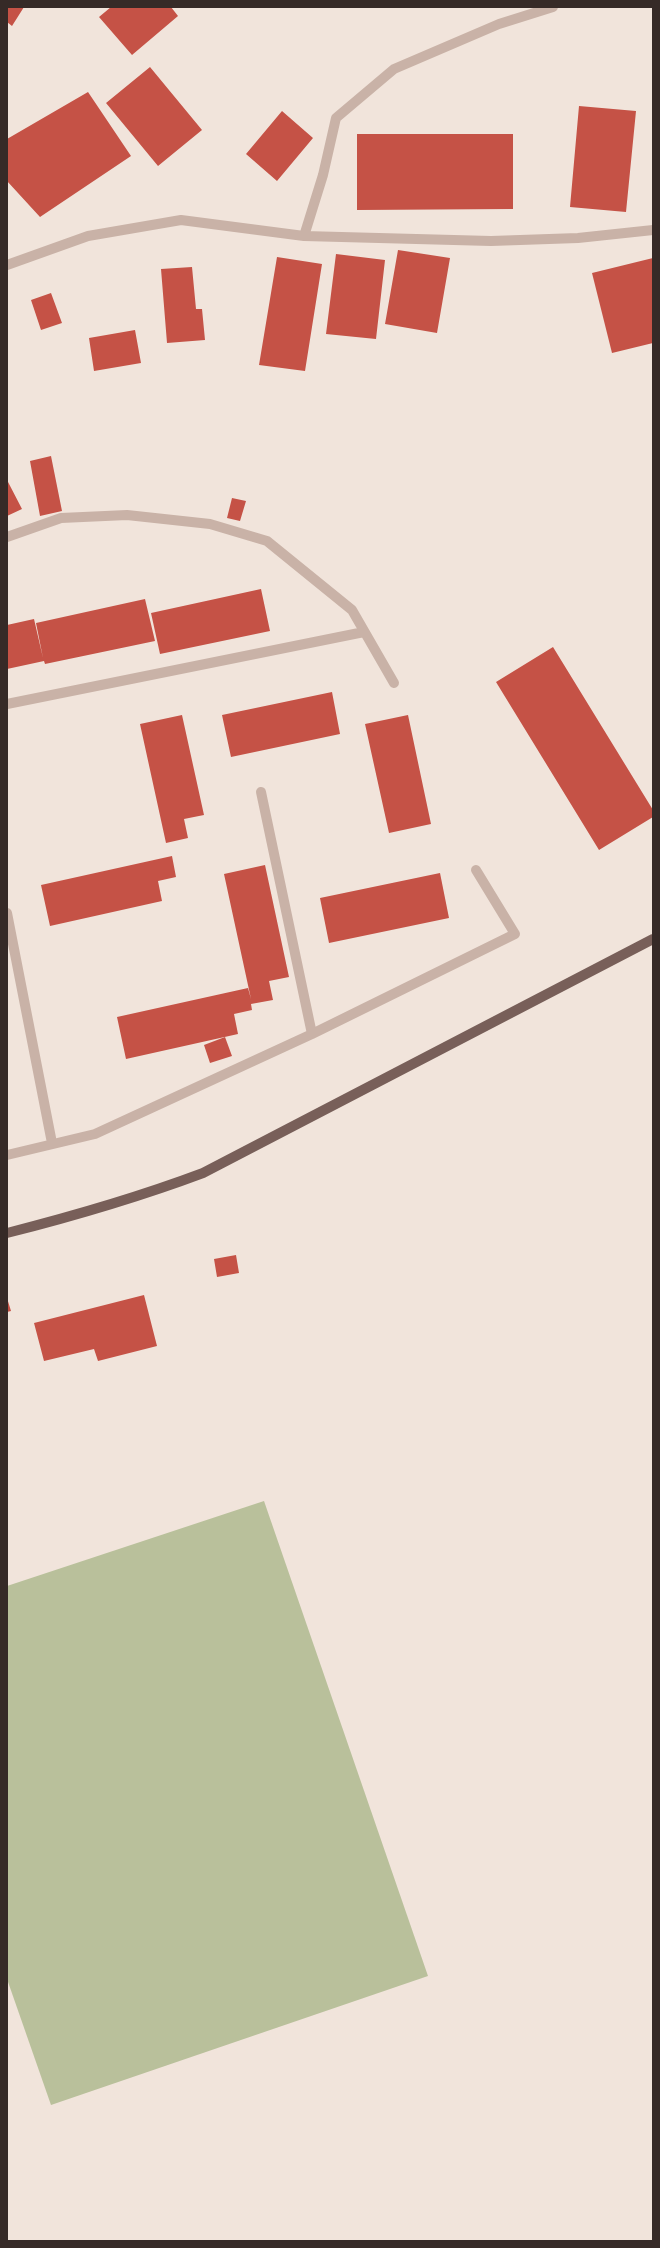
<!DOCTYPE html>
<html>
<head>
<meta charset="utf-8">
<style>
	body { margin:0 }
	#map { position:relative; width:660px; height:2248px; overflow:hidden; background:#f1e4db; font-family:"Fira Sans",sans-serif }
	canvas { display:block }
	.frame { position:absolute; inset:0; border:8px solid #362a27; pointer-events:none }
</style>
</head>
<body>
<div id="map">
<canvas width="660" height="2248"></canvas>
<div class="frame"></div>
</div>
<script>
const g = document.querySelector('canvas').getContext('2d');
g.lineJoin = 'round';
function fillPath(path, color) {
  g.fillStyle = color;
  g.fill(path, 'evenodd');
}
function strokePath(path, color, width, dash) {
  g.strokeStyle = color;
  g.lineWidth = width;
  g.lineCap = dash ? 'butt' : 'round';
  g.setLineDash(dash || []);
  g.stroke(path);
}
fillPath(new Path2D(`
	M264,1501L428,1976L51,2105L7,1979V1586Z`), '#b9c09b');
fillPath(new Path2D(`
	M7,7H24L12,26L7,22Z
	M111,7H171L178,16L132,55L99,17Z
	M150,67L202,130L158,166L106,103Z
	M88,92L131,156L40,217L7,181V139Z
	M579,106L636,111L626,212L570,207Z
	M282,111L313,138L277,181L246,154Z
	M357,134H513V209L357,210Z
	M398,250L450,258L437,333L385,324Z
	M336,254L385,260L376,339L326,334Z
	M277,257L322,264L305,371L259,365Z
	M653,258V343L612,353L592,273Z
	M192,267L196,309H202L205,340L167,343L161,269Z
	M51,293L62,323L41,330L31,300Z
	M135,330L141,363L94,371L89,338Z
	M51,456L62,511L40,516L30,461Z
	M7,480L22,509L7,516Z
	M232,498L246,501L240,521L227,518Z
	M261,589L270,631L160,654L151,613Z
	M145,599L155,641L45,664L44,661L7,669V625L34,619L43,658L36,623Z
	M553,647L653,810V817L599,850L496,682Z
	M332,692L340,734L231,757L222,715Z
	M182,715L204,815L184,819L188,838L166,843L140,724Z
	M408,715L431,824L389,833L365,724Z
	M172,856L176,877L158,881L162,901L50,926L41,885Z
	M265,865L289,977L269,981L273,1000L251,1004L252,1010L234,1014L238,1034L126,1059L117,1017L248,988L251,999L224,874Z
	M440,873L449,918L329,943L320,898Z
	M225,1037L232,1056L210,1063L204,1045Z
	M236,1255L239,1273L217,1277L214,1259Z
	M144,1295L157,1346L98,1361L94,1349L44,1361L34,1323Z
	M7,1298L11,1311L7,1312Z`), '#c55246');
strokePath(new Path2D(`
	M304,236L323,175L336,118L394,69L499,24L553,7
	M7,265L88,236L181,220L304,236L491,241L578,238L653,230
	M7,537L61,518L127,515L210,524L267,541L352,610L394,683
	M7,704L364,632
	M261,792L312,1034
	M7,913L52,1143
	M7,1155L95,1134L312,1034L515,934L476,870`), '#c9b2a7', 10);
strokePath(new Path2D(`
	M7,1233C74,1216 139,1197 203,1173L653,939`), '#785f59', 10);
</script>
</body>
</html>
